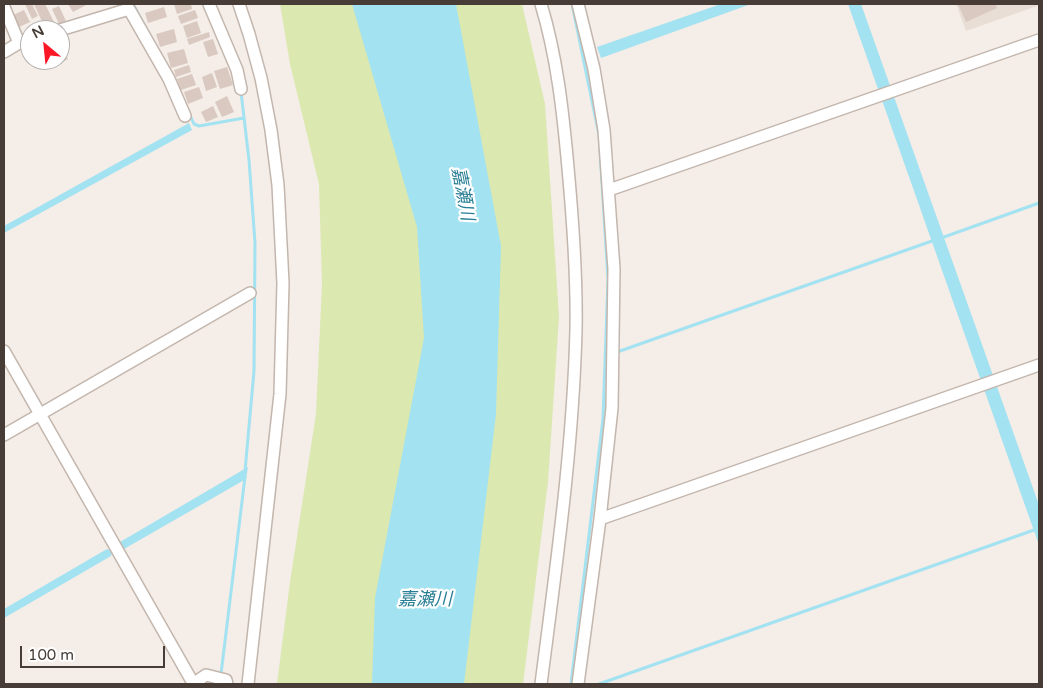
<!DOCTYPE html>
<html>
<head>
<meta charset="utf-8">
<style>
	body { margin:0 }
	#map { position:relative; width:1043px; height:688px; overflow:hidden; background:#f4ede8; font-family:"Varela Round",sans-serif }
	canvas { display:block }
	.frame { position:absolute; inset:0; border:5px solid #473d36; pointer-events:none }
	.north { position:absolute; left:20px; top:20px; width:50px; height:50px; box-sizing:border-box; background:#fff; border:1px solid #b5b1af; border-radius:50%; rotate:332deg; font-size:14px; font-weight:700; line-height:20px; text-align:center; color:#473d36 }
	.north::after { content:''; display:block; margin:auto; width:18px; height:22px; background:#fc1727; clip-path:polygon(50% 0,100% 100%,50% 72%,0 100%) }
	.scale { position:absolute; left:20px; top:646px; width:145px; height:22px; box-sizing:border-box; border:2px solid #473d36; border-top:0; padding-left:6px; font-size:15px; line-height:18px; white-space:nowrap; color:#473d36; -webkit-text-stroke:4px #fff; paint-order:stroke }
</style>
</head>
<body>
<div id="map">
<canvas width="1043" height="688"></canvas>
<div class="frame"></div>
<div class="north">N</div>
<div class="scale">100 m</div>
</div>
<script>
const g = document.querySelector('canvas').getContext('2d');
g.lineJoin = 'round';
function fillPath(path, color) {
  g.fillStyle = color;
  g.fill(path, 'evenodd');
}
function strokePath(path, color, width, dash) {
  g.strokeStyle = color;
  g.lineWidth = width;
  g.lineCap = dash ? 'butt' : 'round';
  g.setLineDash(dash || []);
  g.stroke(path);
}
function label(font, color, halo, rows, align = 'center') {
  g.font = font + ' "Varela Round","Noto Sans JP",sans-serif';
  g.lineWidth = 4.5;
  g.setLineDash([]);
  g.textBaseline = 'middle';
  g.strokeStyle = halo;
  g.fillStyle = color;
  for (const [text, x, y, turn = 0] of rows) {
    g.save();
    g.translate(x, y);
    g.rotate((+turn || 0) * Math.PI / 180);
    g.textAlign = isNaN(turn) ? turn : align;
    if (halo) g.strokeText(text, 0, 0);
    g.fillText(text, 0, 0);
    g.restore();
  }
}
fillPath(new Path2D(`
	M956,4H1037V6L966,31Z`), '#e8ded6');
fillPath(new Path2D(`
	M280,4H362L428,226L431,350L386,684H277L290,582L316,414L322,284L319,184L290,64Z
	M442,4H522L545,104L559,317L548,482L523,684H449Z`), '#dbe8b0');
fillPath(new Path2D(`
	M352,4H456L501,246L496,414L464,684H372L375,598L424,338L417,227Z
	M721,4H751L601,58L597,47Z
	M848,4H861L1039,505V545Z
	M189,123L192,130L4,233V226Z
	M248,467L246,479L124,549L119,547L120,542Z
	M107,549L112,551L111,556L4,618V609Z`), '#a3e2f1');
strokePath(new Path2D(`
	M133,4L148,32
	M241,92L249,160L255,243L254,371L245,471
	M189,113L194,124L199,126L244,118
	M944,237L1039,203
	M620,351L932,241
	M221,674L245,477
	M571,684L603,419L608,279L599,135L572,4
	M599,684L1034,530`), '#a3e2f1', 3);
fillPath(new Path2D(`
	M25,4H32L38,16L32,19Z
	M34,4H45L55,24L45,28Z
	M68,4H88L73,12Z
	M174,4H191L192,9L177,14Z
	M958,4H995L997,8L966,22Z
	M59,6L66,21L59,24L52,9Z
	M164,7L167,17L148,23L145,13Z
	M24,10L30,22L17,28L11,16Z
	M195,10L198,18L181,24L178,16Z
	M197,21L201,33L187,38L183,26Z
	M174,29L177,42L160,47L156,34Z
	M209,32L210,37L189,45L187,39Z
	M213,39L218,54L208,57L203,42Z
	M60,45L68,59L55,66L52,60H60Z
	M184,49L188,63L171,68L167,53Z
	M189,65L191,72L176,77L174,70Z
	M227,67L233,85L220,89L214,71Z
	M212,73L217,87L206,91L202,77Z
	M192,74L196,85L181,90L177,79Z
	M199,87L203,98L188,104L184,92Z
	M227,96L234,112L222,117L215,102Z
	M213,106L218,117L206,122L201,112Z`), '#d9c9c0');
const street = new Path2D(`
	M209,4L237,70L241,89
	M239,4L249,34L261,78L271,130L278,185L283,283L280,394L248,684
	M4,7L19,43
	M60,30L129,9L169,79L185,116
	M4,52L19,43L30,40
	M609,190L1039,40
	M4,351L193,683
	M4,435L250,293
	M600,519L1039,365
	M193,684L206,675L226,680L227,684
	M541,684C556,567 573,449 576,330C577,276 573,222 568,168C563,112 557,57 541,4
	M578,684L600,519L612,408L614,269L604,130L594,69L578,4`);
strokePath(street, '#c3b6ad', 14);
strokePath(street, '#fff', 11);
label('italic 18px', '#287e94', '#fff', [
	["嘉瀬川",462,194,79],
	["嘉瀬川",425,600]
]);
</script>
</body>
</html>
